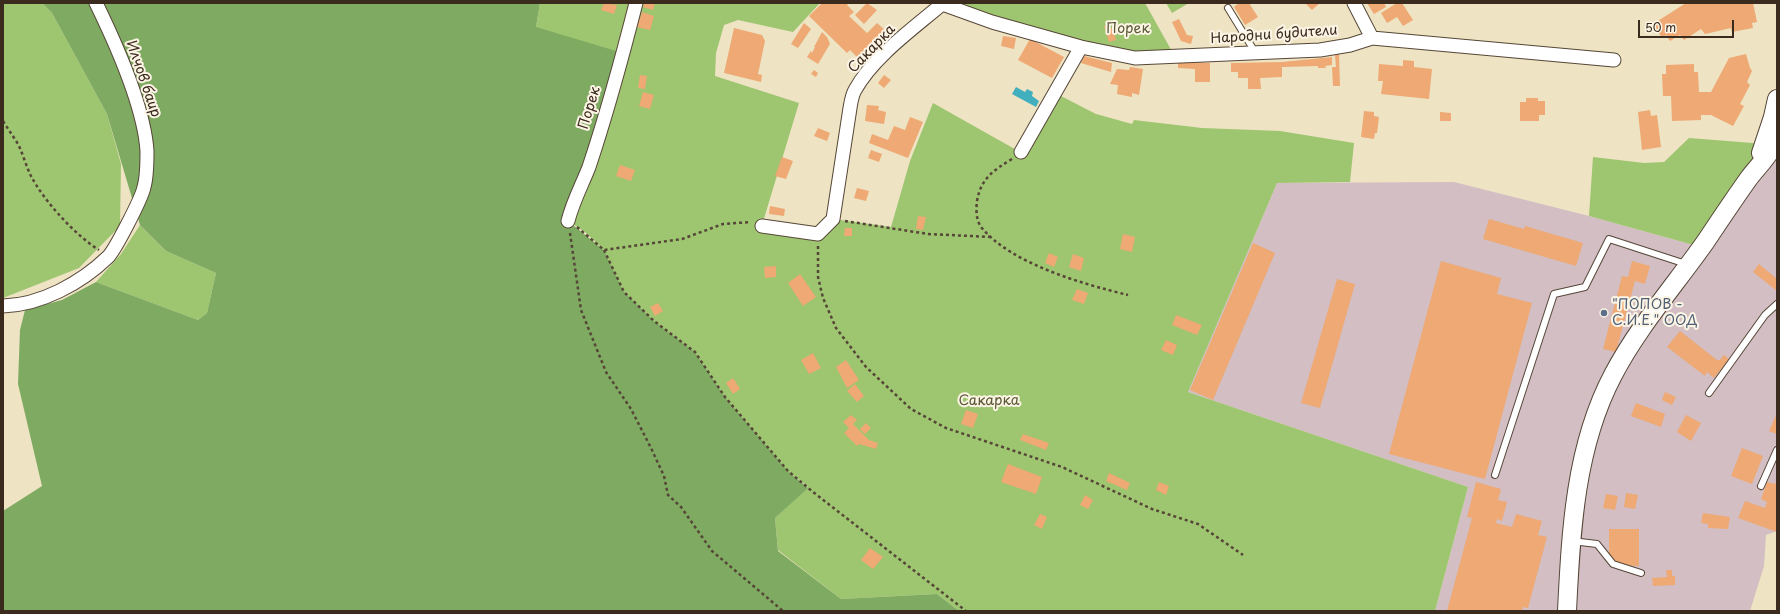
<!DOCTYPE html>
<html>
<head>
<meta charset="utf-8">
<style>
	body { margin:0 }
	#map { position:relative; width:1780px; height:614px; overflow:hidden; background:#eee3c3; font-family:"Playpen Sans",sans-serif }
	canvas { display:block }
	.frame { position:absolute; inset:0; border:4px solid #3b2a1e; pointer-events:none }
	.scale { position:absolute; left:1638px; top:20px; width:96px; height:18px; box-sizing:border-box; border:2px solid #3b2a1e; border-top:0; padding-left:5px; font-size:12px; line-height:14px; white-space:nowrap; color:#3b2a1e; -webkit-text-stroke:3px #fcf5e5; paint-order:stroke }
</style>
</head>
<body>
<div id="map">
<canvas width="1780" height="614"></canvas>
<div class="frame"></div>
<div class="scale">50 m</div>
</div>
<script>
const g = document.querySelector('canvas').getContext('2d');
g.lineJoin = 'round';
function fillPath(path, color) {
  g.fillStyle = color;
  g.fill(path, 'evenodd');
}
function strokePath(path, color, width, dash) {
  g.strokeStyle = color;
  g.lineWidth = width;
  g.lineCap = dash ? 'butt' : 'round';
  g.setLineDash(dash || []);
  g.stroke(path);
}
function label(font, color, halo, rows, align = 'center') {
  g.font = font + ' "Playpen Sans",sans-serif';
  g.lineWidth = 4;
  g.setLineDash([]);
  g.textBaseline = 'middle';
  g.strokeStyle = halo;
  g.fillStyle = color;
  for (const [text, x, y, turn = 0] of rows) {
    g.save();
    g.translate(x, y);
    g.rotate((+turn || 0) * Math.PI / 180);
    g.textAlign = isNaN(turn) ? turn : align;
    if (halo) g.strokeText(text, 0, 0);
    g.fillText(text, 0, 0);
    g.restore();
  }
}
fillPath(new Path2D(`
	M1777,139V531L1766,535L1764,566L1750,611H1435L1468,487L1188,392L1277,183L1454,182L1589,216L1701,247Z`), '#d2bec3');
fillPath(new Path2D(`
	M3,3H42L52,13L107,114L121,164L120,226L79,268L3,298Z
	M540,3H820L793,32L738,20L724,25L716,53L715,76L799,103L762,225L818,234L833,219L891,227L910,161L933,103L1020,152L1055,93L1096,114L1132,124L1134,120L1202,128L1280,131L1354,143L1350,182L1277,183L1188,392L1468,487L1435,611H959L937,594L841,599L778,550L775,518L808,487L788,471L725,397L695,352L654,321L624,292L604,250L585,232L568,221L536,27Z
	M941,3H1145L1174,55L1135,58Z
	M1166,3H1189L1172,13Z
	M1689,138L1765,144L1701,247L1589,216L1593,157L1644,163L1664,162Z
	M140,225L166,251L216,273L207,313L198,320L96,282L121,254Z`), '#9ec570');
fillPath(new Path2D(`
	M42,3H540L536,27L623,53L568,221L604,250L624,292L654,321L695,352L725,397L788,471L808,488L775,518L778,551L841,599L937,594L959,611H3V511L42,486L18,384L20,330L25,310L62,300L96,282L198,320L207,313L216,273L166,251L140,225L107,114L52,13Z`), '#7eaa62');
fillPath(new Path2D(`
	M1016,87L1025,92L1027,89L1033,92L1032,96L1039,101L1036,107L1012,94Z`), '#42afbf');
fillPath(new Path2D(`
	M604,3L617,5L614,14L601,10Z
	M644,3H655L653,10L643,7Z
	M822,3H849L847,5L854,12L849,16L867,33L877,23L886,31L859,59L850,50L847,53L809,16Z
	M867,3L877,10L864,24L855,15Z
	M1239,3H1249L1258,17L1245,25L1234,7Z
	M1305,3H1320L1312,10Z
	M1367,3H1384L1386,7L1374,14Z
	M1397,3H1402L1413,20L1403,26L1397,17L1387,23L1381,13Z
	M1686,3H1753L1757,22L1752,23L1753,28L1732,32L1731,28L1705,34L1701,29L1684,40L1680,35L1670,41L1666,35L1662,38L1653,24Z
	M642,12L654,16L650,30L637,27Z
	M1179,19L1187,35L1193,36L1191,44L1181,41L1172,22Z
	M804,23L811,29L798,48L791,44Z
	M1108,25L1109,29L1113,28L1116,40L1109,42L1104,26Z
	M734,28L762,35L765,41L758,74L762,75L761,82L724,73Z
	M822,32L827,37L830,44L818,64L807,57L811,51L812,53L815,47H814Z
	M1003,36L1016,38L1014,49L1001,46Z
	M1030,39L1064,57L1052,78L1018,60Z
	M1339,54L1340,86H1333L1332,67H1336L1335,55Z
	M1746,54L1750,68L1752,71L1747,82L1750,85L1740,104L1744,106L1733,126L1711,115H1701V120L1672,121L1671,96H1663L1662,74H1666V65L1694,64V72H1698L1699,92H1711L1729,58Z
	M1084,56L1112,63L1111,72L1081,63Z
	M1332,57V65L1325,66L1326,68H1318V66L1282,67V77L1260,78L1261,89H1248V78H1238V72H1231V63L1282,62Z
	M1403,60L1414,61V67L1432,69L1429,99L1381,94L1383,81H1378L1379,64L1403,66Z
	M1178,62L1210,63V82H1195V69L1178,68Z
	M1130,67L1143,69L1139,95L1132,93V97L1117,94L1118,85L1110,84L1117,69L1129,70Z
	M814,70L818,73L816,77L811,74Z
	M640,75L647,76L645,89L638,88Z
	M884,75L891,80L884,88L878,83Z
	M643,92L654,95L650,109L639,106Z
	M1526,98H1538V101H1545V115H1539V121H1520V102H1526Z
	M867,105L879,106L878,110L886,112L884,124L865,121Z
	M1650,110L1651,116L1657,115L1661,147L1642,150L1638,112Z
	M1364,111L1374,112V116L1379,117L1377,133H1375L1374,139L1361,137Z
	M1440,112L1451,113V121H1440Z
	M910,117L923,122L908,158L869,143L872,134L888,140L894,126L905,130Z
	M818,128L830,133L827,141L814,136Z
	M871,150L882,154L879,162L868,158Z
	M782,157L793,161L786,179L775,176Z
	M620,165L635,170L631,181L616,176Z
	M857,188L869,191L866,201L854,198Z
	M770,206L785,209L784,216L769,214Z
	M918,216L926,217L923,230L916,229Z
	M1489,219L1524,229L1525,226L1583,243L1576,266L1483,239Z
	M845,228H852V236H844Z
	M1123,234L1135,237L1132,252L1120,249Z
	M1253,243L1275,253L1213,400L1190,390Z
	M1049,253L1058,257L1054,267L1045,263Z
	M1073,254L1084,258L1081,271L1069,267Z
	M1441,261L1501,278L1497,294L1532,303L1485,479L1389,454Z
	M1632,261L1650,266L1645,284L1635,281L1616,352L1603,349L1622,276L1628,277Z
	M1759,264L1777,279V291L1753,272Z
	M776,266V277L765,278L764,267Z
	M800,274L816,297L803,306L788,283Z
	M1337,279L1355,284L1320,408L1301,403Z
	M1077,289L1088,293L1084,304L1072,300Z
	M658,303L663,311L655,316L650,307Z
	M1176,315L1202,325L1197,335L1172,325Z
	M1680,331L1717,360H1720L1724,355L1729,359L1714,378L1707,372L1705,376L1667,347Z
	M1166,340L1177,345L1173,355L1161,350Z
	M813,353L821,368L809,374L801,360Z
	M846,360L859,380L847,388L836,367Z
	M733,378L740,389L733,394L726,383Z
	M855,384L864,396L857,402L847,391Z
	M1665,392L1676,397L1672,405L1662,400Z
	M1636,403L1665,414L1661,427L1631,416Z
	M966,410L978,414L973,428L961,424Z
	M1777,413V434L1769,431Z
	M851,415L857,420L853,424L869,440L878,443L876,449L859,444L857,446L844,433L849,428L843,422Z
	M1686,415L1701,423L1691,441L1677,432Z
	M866,423L871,428L865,434L860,429Z
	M1023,434L1049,443L1046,450L1020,440Z
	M1742,448L1763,456L1752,484L1731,476Z
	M1008,464L1042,477L1036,494L1001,482Z
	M1109,473L1130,483L1127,490L1106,481Z
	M1777,479V532L1738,518L1745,501L1765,508L1767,502L1761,499L1767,482L1775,484Z
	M1159,482L1169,486L1166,495L1156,490Z
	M1476,482L1501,489L1498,500L1507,502L1502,521L1497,519L1496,523L1512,527L1516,514L1542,521L1538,535L1547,537L1528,608L1523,607L1522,611H1447L1472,518L1467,517Z
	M1626,493L1638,495L1635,509L1624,507Z
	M1606,494L1618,496L1615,510L1603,508Z
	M1085,495L1093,500L1088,509L1080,505Z
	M1703,513L1730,517L1728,529L1708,528V524L1701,523Z
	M1040,514L1047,517L1042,529L1034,525Z
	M1609,529H1639V566L1620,565L1609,555Z
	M870,548L883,557L873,569L861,560Z
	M1666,570H1672V576H1675V585L1653,586L1652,578L1667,577Z`), '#eea974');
const service = new Path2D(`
	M1228,8L1255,52
	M1709,393L1765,315L1777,304
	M1495,475L1554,294L1585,287L1609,239L1686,264
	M1761,486L1777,450
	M1572,541L1597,544L1613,564L1641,573`);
const minor = new Path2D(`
	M1354,3L1372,38
	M1021,152L1081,47
	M568,221C573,201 582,185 589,167C607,113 622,58 636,3
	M762,226L818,234L833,219L850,108C851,102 852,95 855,90C873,57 914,28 942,4L992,22L1081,47L1135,58L1320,50L1350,45L1372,38L1614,60
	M3,306C41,305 81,283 108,257C115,250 142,198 144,187C147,177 147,162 147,151C144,106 116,44 96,3`);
const secondary = new Path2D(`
	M1761,153L1773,117L1777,99
	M1567,611C1571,531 1575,447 1613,375C1638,327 1675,285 1706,241C1720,220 1734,199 1749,178C1759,165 1771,154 1777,139`);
strokePath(service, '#564637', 8);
strokePath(minor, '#564637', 15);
strokePath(secondary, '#564637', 20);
strokePath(new Path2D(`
	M3,121C8,129 13,136 18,144C23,154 26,166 31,176C44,201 75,235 99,250
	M1012,159C994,170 981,178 977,201C976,209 976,220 981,227C1011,264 1083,284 1128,295
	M845,221L928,234L992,237
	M577,227L604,250L682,239L723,224L751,222
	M570,233L581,310L606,372L631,409L651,448L664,476L668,495L681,507L712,551L783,611
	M818,246V277L823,298L836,328L866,367L911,409L946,428L1062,467L1152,509L1198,524L1243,555
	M604,250L624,292L654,321L695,352L725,397L788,471L813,492L966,611`), '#564637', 2.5, [3, 3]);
strokePath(service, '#fff', 6);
strokePath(minor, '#fff', 13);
strokePath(secondary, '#fff', 18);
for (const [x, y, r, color] of [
	[1604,313,4,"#5c6f8a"]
]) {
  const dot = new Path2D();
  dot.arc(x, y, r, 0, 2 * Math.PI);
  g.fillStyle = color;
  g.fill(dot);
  strokePath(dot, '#fcf5e5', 1.5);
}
label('14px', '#595837', '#fcf5e5', [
	["Порек",1128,29],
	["Сакарка",989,401]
]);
label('14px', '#3b2a1e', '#fcf5e5', [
	["Народни будители",1274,35,-4],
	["Сакарка",872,49,-46],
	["Илчов баир",143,79,71],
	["Порек",590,108,-73]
]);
label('14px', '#4e5e75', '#fcf5e5', [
	["\"ПОПОВ -",1612,305],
	["С.И.Е.\" ООД",1612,321]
], 'left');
</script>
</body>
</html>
